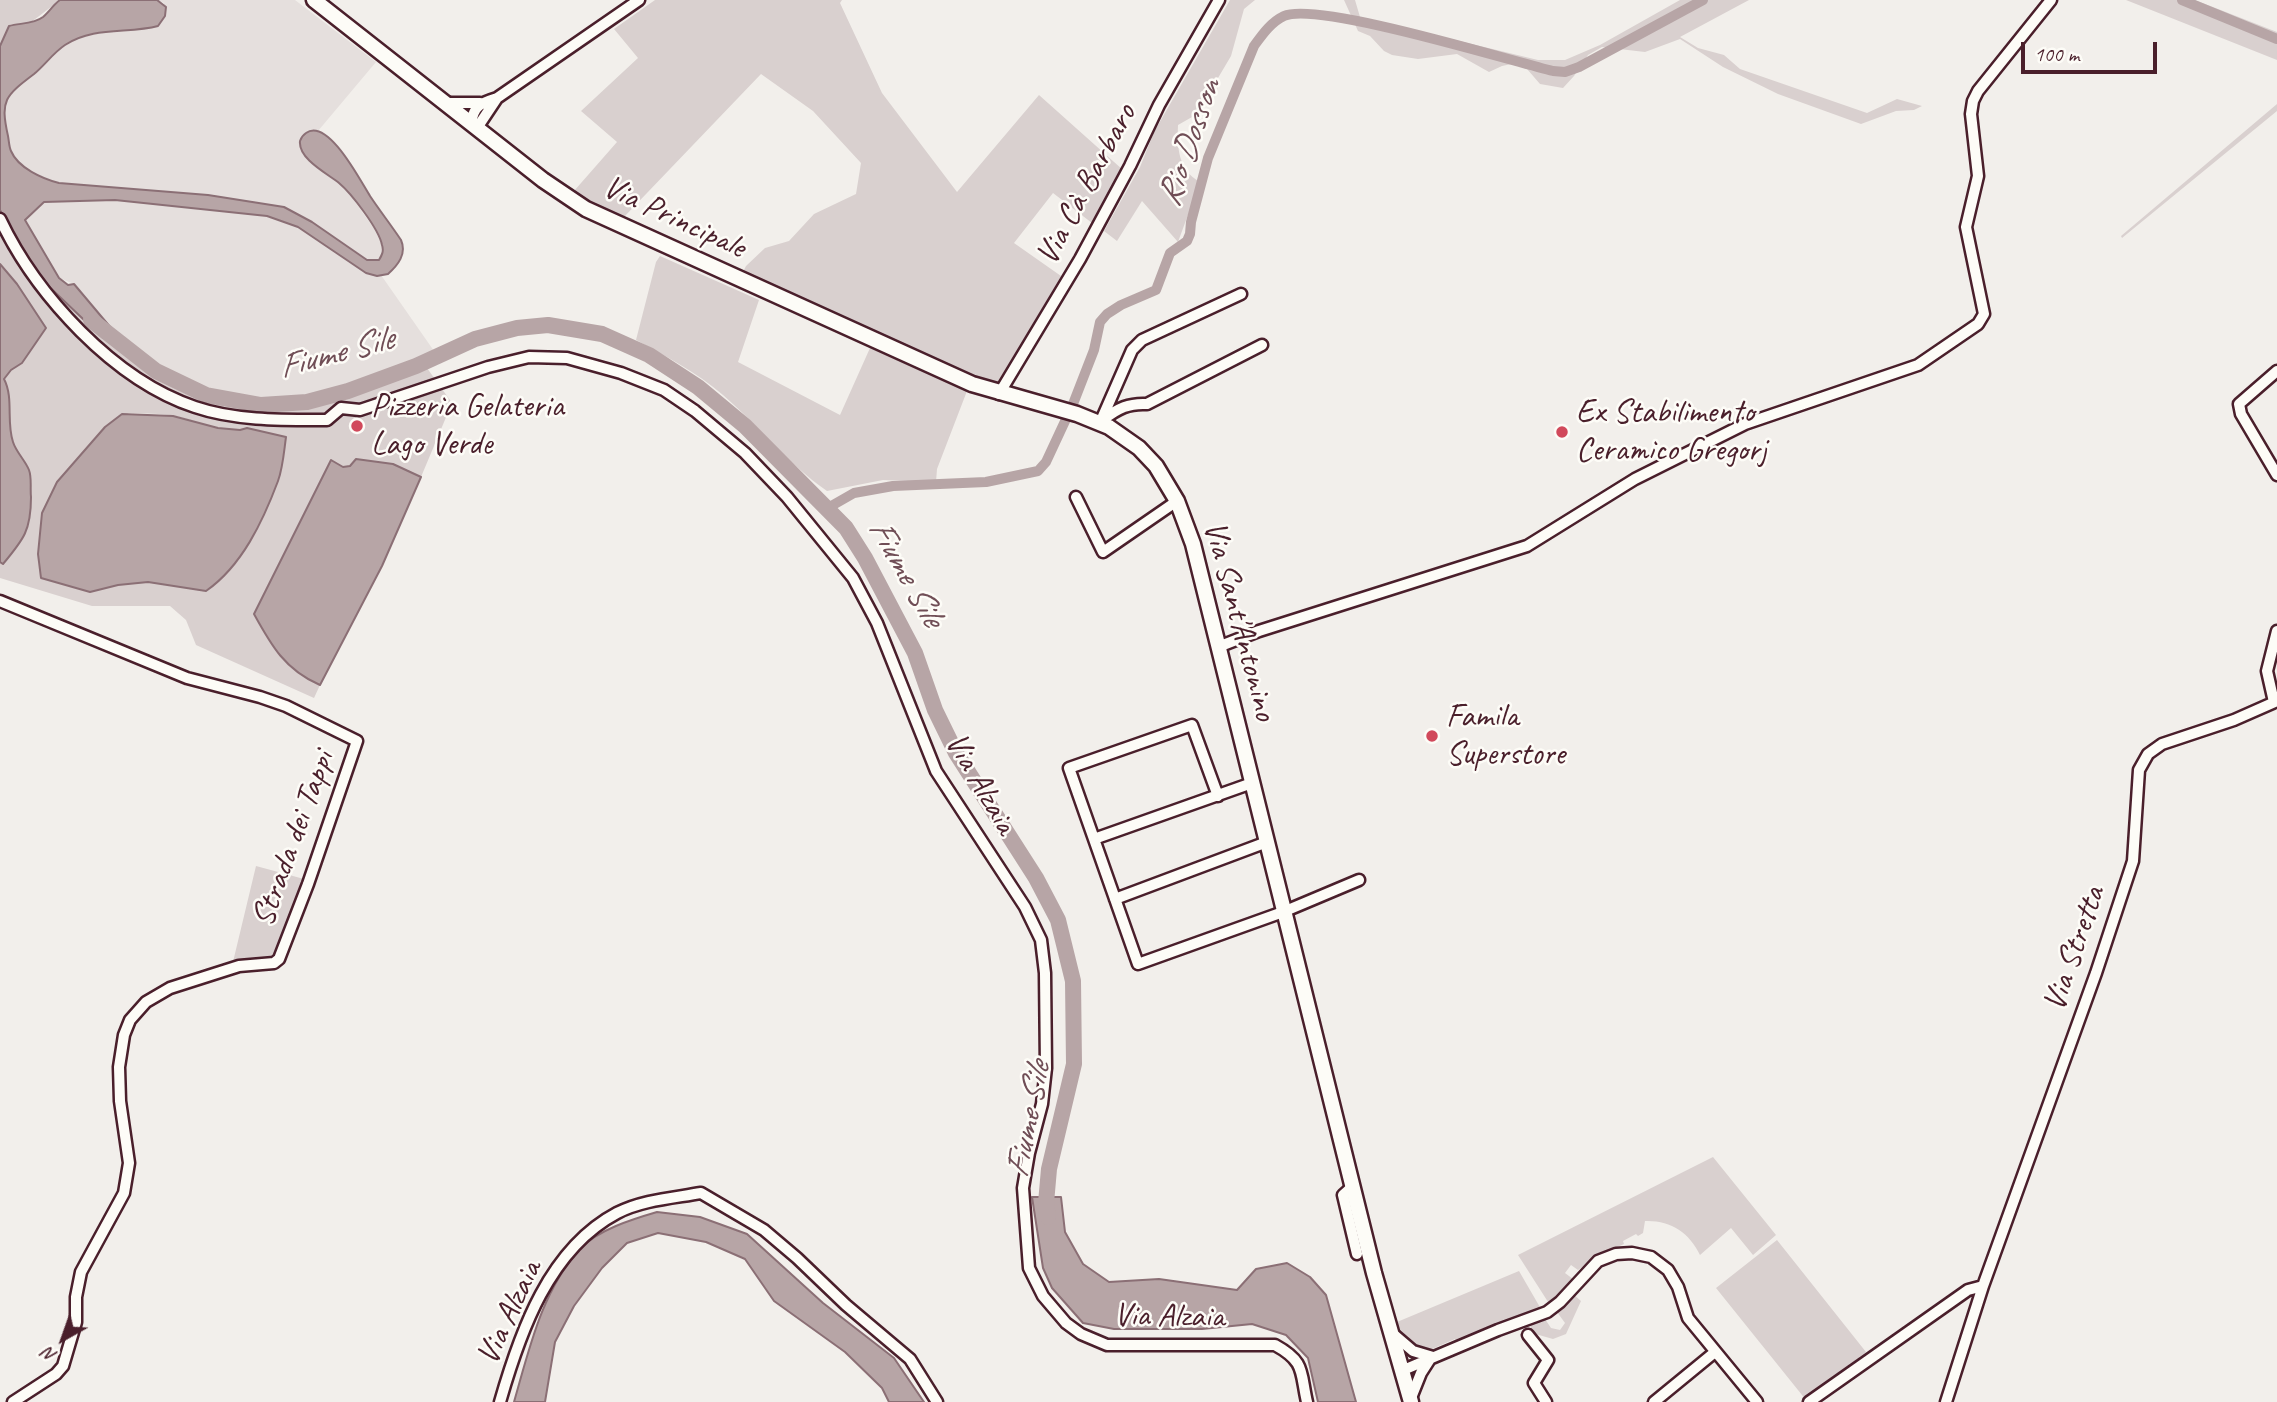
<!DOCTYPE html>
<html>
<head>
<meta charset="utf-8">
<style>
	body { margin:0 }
	#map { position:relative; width:2277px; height:1402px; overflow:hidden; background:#f2efeb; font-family:Caveat,sans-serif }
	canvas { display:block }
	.north { position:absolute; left:28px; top:1304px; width:70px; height:70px; -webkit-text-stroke:5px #fdfcf7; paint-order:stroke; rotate:220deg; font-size:19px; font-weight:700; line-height:28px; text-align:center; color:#4a1f2b }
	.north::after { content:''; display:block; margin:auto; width:24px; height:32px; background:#4a1f2b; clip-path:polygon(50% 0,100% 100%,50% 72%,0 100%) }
	.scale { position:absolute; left:2021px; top:42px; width:136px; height:32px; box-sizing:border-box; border:4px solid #4a1f2b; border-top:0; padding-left:9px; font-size:21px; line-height:24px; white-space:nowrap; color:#4a1f2b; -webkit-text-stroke:5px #fdfcf7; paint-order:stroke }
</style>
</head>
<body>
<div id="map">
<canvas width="2277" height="1402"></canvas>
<div class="north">N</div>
<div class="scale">100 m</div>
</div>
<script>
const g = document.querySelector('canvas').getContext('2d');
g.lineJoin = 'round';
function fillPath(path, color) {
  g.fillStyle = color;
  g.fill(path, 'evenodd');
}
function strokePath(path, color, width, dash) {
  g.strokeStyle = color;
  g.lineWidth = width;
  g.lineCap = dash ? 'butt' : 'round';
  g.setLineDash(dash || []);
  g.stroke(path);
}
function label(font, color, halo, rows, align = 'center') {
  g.font = font + ' Caveat,sans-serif';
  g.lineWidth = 5;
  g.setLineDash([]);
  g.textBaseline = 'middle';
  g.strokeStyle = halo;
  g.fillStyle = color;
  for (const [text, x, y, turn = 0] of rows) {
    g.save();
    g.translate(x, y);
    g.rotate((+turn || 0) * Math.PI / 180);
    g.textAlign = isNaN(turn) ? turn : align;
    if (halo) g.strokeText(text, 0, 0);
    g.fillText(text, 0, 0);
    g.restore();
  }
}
fillPath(new Path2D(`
	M157,0H295L376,62L318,131L307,132L301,148L316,167L339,183L348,192L373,227L382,244L381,257L379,259L367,260L312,222L284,207L208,195L59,183L46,180L16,160L11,151L4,116L5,101L9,93L37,72L66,44L82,37L122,29L158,25L164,3Z
	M95,199L163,204L267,216L298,227L366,273L381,275L434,351L380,377L301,400L261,404L243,403L202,395L175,385L135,362L105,335L96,310L74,284L59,278L25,219L44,202Z`), '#e5dfdd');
fillPath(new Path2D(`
	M0,0H60L0,46Z
	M655,0H842L840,3L882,93L957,192L1039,95L1123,170L1092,223L1053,193L1014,243L1061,276L997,386L742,274L746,266L765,248L789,241L814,214L856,194L861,163L813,111L761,74L624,217V221L593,206L574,191L617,142L581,111L638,58L614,29Z
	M1230,0H1255L1244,9L1231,56L1218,78L1217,92L1199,113L1178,125C1177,147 1178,170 1200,182L1178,242L1142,201L1117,241L1104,231L1140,167L1154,132Z
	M1344,0H1355L1360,17L1538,60H1565L1600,45L1680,0H1749L1680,37L1698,48L1724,55L1740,69L1867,113L1897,99L1922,106L1914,110L1896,111L1861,124L1778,94L1723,67L1680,39L1645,52L1602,47L1588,55L1574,76L1563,88L1540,84L1521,62L1502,66L1489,72L1457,54L1418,59L1392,55L1384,51L1370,36L1358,31Z
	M2126,0H2195L2277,32V60Z
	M2277,104V111L2122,238L2121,236Z
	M0,210L29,265L41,279L103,338L138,365L173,384L209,398L248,405L301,406L427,368L452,403L421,477L393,464L356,459L350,466L343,467L331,460L296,670L320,685L314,698L196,645L186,620L170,606H92L0,578V562L3,564C24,539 31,530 31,497C30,488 32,478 29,470C25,460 16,452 13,442C6,422 14,397 4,379L11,370L23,363L46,328L17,284L0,264ZM129,413C145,414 160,413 175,416C198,421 223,434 247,428L279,478L239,560L206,590L148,582L118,585L90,592L105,427Z
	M660,256L759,300L738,362L840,415L870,348L967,391L937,469L936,482L883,480L827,491C788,464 759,426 723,395C696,372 667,357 636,340L656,262Z
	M311,865L275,962L232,966L256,866L304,879Z
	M1713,1157L1776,1235L1753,1255L1731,1228L1700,1255C1689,1232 1670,1220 1645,1221L1643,1233L1638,1236L1636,1234L1623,1241L1624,1244L1599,1255L1578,1270L1571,1265L1565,1273L1573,1279L1550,1305L1518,1255Z
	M1777,1240L1866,1352L1806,1400L1716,1288Z
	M1519,1271L1541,1309L1457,1342L1455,1339L1432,1349L1434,1352C1414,1352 1403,1339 1397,1322Z
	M1573,1294L1581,1301L1566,1334L1553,1339L1532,1333L1530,1324L1545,1319L1551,1328L1560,1330L1565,1323L1557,1312Z`), '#d9d0cf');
const water = new Path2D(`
	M60,0H157L166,7L165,16L158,26C128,34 94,26 65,45C53,53 45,65 34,74C5,96 0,100 8,136C9,141 9,147 11,151C18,168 43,179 59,183L208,195L284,207L312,222L367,260H379C382,255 384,251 382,245C379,229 351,193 339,183C328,174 298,159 300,141C301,138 303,135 306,133C328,117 361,182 370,196C380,211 391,225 401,240C407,254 398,265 388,274L377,276L366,273L298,227L267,216L115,200L44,202L25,220L59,278L68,285L74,284L111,328L103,338L41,279L29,265L0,210V46L9,26C20,23 34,24 43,17C49,12 53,5 60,0Z
	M0,264L17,284L46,328L22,363L11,370L4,379C14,398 6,422 13,442C16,452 25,460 29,470C32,478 30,488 31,497C31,530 24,539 3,564L0,562Z
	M122,414L173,416L218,428L240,430L247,428L286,437C284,451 283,467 278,481C263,521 242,566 206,591L148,582L118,585L90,592L41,578L38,554L42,513L57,482L105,427Z
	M356,459L393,464L421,477L382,566L320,685C285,670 271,645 254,614L331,460L343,467L350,466Z
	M1032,1197H1061L1065,1232L1083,1264L1109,1282L1159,1279L1237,1290L1256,1269L1287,1263L1310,1277L1326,1295L1356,1402H1318L1308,1358L1286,1335L1252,1324L1202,1329H1114L1083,1323L1052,1288L1043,1268Z
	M657,1212L700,1217L747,1234L823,1303L894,1358L924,1402H889L882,1388L845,1352L774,1301L745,1259L706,1242L658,1233L627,1243L602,1268L574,1306L555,1342L545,1402H514C529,1350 542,1290 580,1249C597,1230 633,1219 657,1212Z`);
fillPath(water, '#b7a5a6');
strokePath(water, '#8b6f75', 2);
strokePath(new Path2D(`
	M2182,0L2277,39
	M826,509L854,493L893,486L986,482L1038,471L1046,462L1073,404L1094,350L1100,322L1107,314L1121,305L1156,290L1170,253L1187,241L1190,234L1191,222L1208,158L1254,46C1262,35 1271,22 1284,16C1317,1 1508,60 1553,71L1565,72L1579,67L1703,0`), '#b7a5a6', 10);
strokePath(new Path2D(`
	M91,320L156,371L206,395L261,405L307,402L348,391L416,366L475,339L517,328L548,325L602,334L649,355L698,387L745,426L846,528L865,558L915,653L935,710L956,753L1036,878L1058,920L1073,981L1074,1064L1049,1169L1046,1203L1048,1217`), '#b7a5a6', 16);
const street = new Path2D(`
	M445,103H480
	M471,123C474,105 481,103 497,98L639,0
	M477,128L497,98
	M0,219C36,295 114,380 195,407C236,421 284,420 327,420L341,408L360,410L488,367L529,357L567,358L621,373L664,390L695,411L745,453L787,497L853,578L877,623L936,771L1025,907L1041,940L1045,973L1046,1068L1042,1104L1029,1153L1023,1188L1029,1268L1043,1296L1066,1323L1081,1334L1107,1345H1275C1306,1362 1300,1372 1307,1402
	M2277,371L2239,404L2241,414L2277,475
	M999,394L1080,259L1130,166L1159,105L1219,0
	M1103,420C1118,408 1129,403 1147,404L1262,345
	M1100,423L1132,350L1142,340L1241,294
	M1076,497L1103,552L1177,501
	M0,601L187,678L260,697L286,706L357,741L308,884L279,959L274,963L239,966L170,988L146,1002L130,1020L124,1035L119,1067L120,1101L129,1163L124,1193L81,1272L76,1297V1322L63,1366L56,1374L13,1402
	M1218,647L1259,631L1527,546L1635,479L1745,424L1918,365L1978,324L1984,314L1966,227L1978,176L1971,114L1973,101L1978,91L2051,0
	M2274,702L2267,671L2277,631
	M1218,796L1192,725L1069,768L1138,964L1283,912L1359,880
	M1094,839L1252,783
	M1115,899L1267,842
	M1352,1187L1343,1195L1357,1254
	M1392,1333L1413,1351L1433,1357
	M1528,1335L1548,1360L1534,1383L1546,1402
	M1401,1371L1498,1330L1547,1312L1560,1302L1598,1261L1616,1254L1632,1253L1651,1257L1668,1270L1678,1287L1688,1318L1757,1402
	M1411,1398L1421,1373L1430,1359
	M500,1402C520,1332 549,1249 617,1213C642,1200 673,1198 701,1193L764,1230L797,1258L846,1305L910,1359L937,1402
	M1654,1402L1715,1352
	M1809,1402L1968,1290L1983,1286
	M1946,1402L1983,1286L2096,973L2133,861L2139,770L2148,754L2162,744L2234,720L2277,701`);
const secondary = new Path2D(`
	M314,0L543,180L586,209L972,384L1077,414L1109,427L1139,448L1156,466L1177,501L1193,544L1374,1273L1411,1402`);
strokePath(street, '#4a1f2b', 15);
strokePath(secondary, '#4a1f2b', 19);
strokePath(street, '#fdfcf7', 10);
strokePath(secondary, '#fdfcf7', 14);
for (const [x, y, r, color] of [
	[357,426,7,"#d1495b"],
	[1562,432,7,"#d1495b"],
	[1432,736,7,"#d1495b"]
]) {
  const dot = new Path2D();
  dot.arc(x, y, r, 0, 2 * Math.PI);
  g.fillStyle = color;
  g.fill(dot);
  strokePath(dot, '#fdfcf7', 2.5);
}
label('33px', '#4a1f2b', '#fdfcf7', [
	["Via Cà Barbaro",1087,185,-62],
	["Via Principale",674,218,25],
	["Via Sant'Antonino",1239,621,75],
	["Via Alzaia",980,784,60],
	["Strada dei Tappi",294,839,-70],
	["Via Stretta",2075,949,-71],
	["Via Alzaia",510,1313,-65],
	["Via Alzaia",1169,1317,1]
]);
label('33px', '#4a1f2b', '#fdfcf7', [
	["Pizzeria Gelateria",371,407],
	["Lago Verde",371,445],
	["Ex Stabilimento",1576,413],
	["Ceramico Gregorj",1576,451],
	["Famila",1446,717],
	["Superstore",1446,755]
], 'left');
label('italic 35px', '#704e56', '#fdfcf7', [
	["Rio Dosson",1190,143,-71],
	["Fiume Sile",336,354,-15],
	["Fiume Sile",905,573,60],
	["Fiume Sile",1029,1120,-79]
]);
</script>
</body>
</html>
